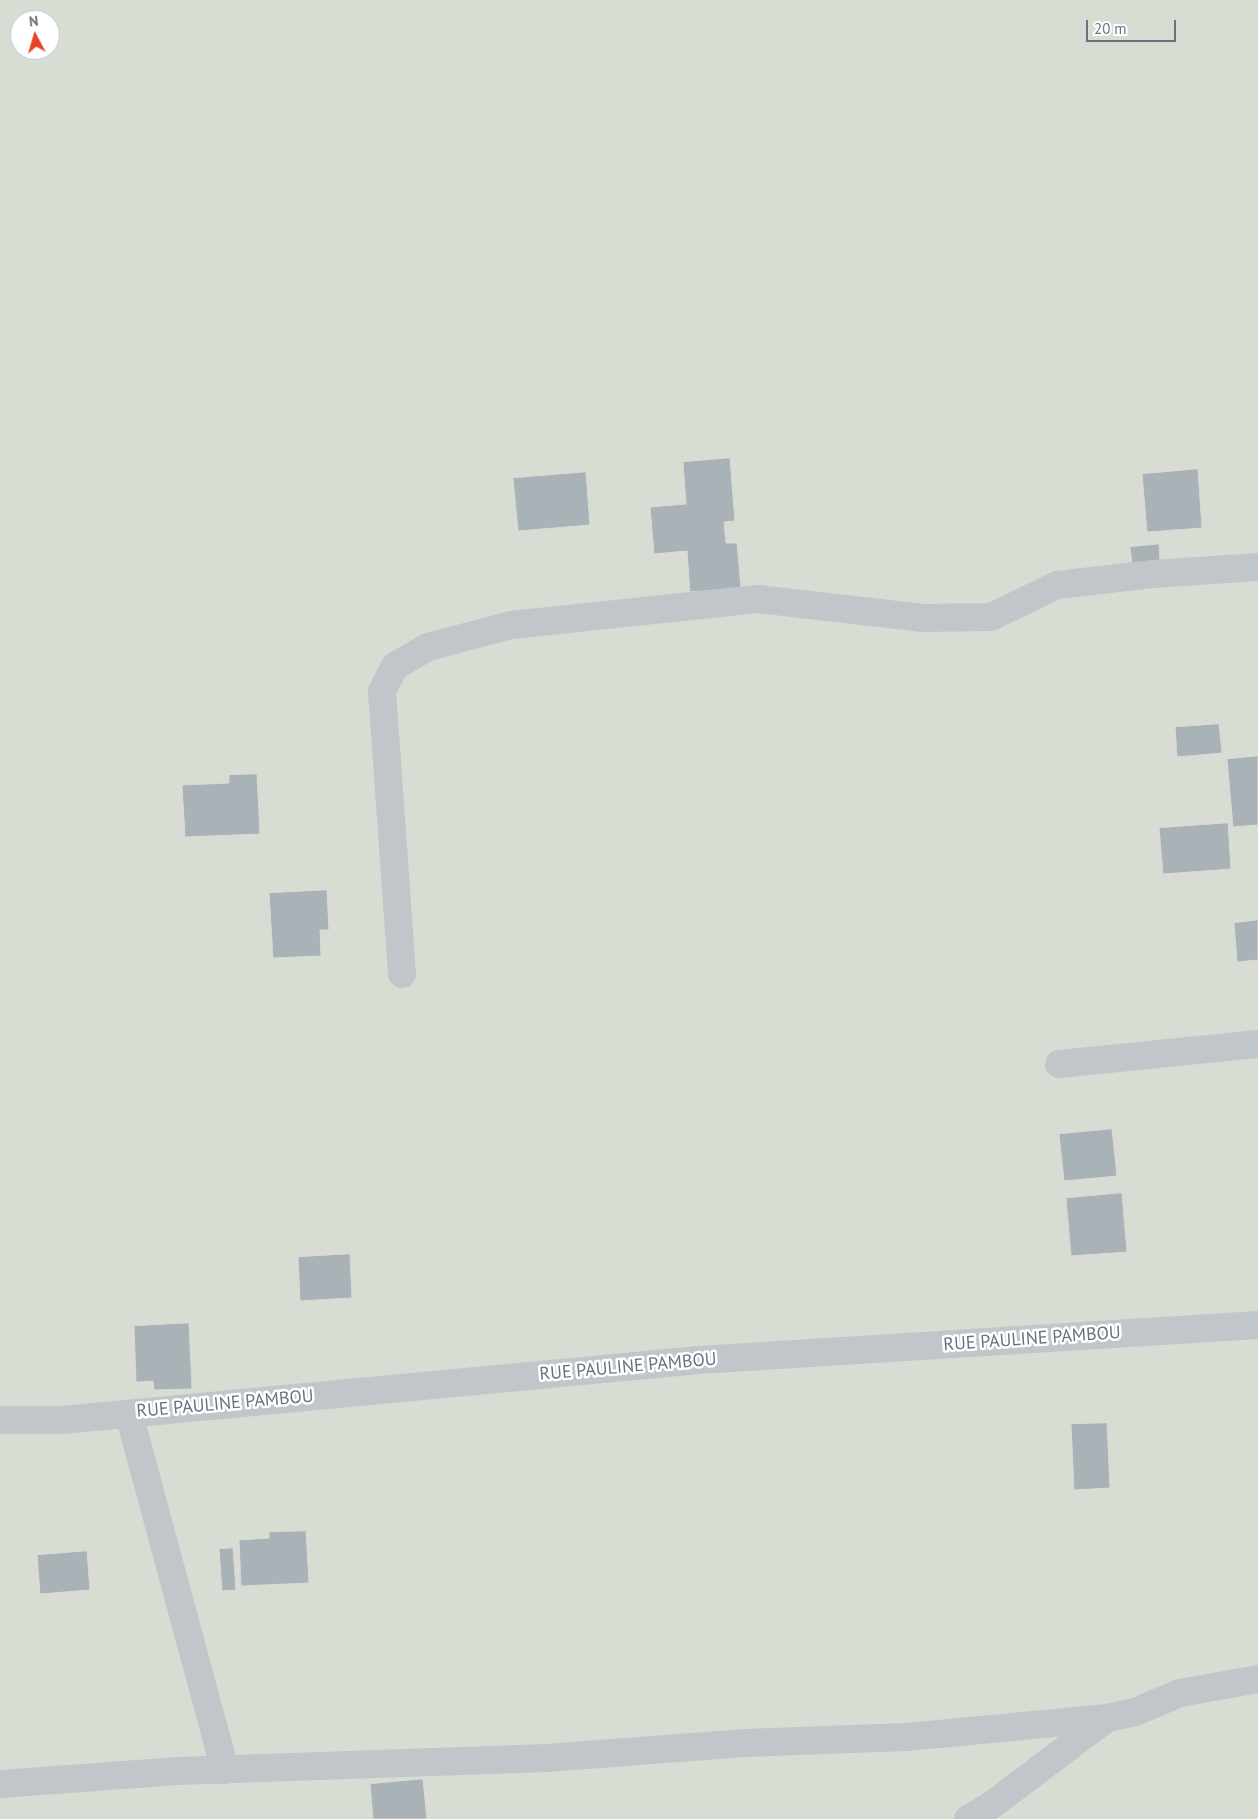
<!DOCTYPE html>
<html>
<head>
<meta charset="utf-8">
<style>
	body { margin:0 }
	#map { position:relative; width:1258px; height:1819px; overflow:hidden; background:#f8f8f5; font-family:"PT Sans",sans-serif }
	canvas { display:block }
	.north { position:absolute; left:10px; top:10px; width:50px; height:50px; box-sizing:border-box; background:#fff; border:1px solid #c0c8cd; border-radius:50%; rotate:354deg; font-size:14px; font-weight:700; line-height:20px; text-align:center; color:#627681 }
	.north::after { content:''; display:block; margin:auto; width:18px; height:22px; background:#e64427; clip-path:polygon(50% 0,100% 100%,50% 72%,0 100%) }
	.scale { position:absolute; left:1086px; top:20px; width:90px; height:22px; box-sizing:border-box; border:2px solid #627681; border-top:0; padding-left:6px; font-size:15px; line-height:18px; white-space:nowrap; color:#627681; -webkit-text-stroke:4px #fff; paint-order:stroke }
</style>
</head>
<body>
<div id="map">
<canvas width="1258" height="1819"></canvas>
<div class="north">N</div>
<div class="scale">20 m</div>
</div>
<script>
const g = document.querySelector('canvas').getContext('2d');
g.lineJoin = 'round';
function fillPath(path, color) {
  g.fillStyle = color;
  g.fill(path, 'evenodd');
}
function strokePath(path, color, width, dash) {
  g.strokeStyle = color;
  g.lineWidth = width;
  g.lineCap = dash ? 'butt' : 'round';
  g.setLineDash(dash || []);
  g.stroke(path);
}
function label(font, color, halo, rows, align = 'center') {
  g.font = font + ' "PT Sans",sans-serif';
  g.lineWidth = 5;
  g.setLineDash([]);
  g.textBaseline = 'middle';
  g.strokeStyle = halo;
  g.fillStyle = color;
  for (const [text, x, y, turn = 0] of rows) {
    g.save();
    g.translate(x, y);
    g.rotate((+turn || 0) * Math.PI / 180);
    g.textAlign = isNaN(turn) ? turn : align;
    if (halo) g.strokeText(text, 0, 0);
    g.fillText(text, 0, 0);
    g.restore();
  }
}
fillPath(new Path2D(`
	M0,0H1258V1819H0ZM20,20H50V50H20Z`), '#d8ddd4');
const building = new Path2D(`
	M730,458L735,521L724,522L726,543H737L741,588L690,592L687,551L654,554L650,507L686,504L683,462Z
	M1198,469L1202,528L1147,532L1142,474Z
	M586,472L590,525L518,531L513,478Z
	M1159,544L1160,560L1132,563L1130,547Z
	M1219,724L1222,753L1177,757L1175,727Z
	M1258,756V825L1233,827L1227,759Z
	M257,774L260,834L185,837L182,785L229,783V775Z
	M1228,823L1231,869L1163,874L1159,828Z
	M327,890L329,930H320L321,956L273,958L269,893Z
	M1258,920V960L1237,962L1234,923Z
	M1112,1129L1117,1176L1064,1181L1059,1134Z
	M1122,1193L1127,1252L1071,1256L1066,1198Z
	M350,1254L352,1298L300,1301L298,1257Z
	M189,1323L192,1389L154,1390L153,1381L136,1382L134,1326Z
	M1107,1423L1110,1488L1074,1490L1071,1424Z
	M306,1531L309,1583L241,1586L239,1540L269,1538V1532Z
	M233,1548L236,1590L222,1591L219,1549Z
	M87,1551L90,1590L40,1594L37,1555Z
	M423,1779L427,1819H373L370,1784Z`);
fillPath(building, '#a8b2b7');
strokePath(building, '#dad9d7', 1);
strokePath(new Path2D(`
	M402,974L382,691L395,666L428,647L511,625L758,599L923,618L991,617L1057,585L1153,574L1258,567
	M1059,1064L1258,1044
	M129,1414L225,1770
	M0,1420H62L699,1360L1258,1325
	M0,1784L178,1771L547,1758L745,1743L907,1737L1107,1718L1135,1712L1180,1693L1258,1679
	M968,1819L993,1804L1107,1718`), '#c0c6c9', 28);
label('18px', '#627681', '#fff', [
	["RUE PAULINE PAMBOU",1032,1339,-4],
	["RUE PAULINE PAMBOU",628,1367,-5],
	["RUE PAULINE PAMBOU",225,1404,-5]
]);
</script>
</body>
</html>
